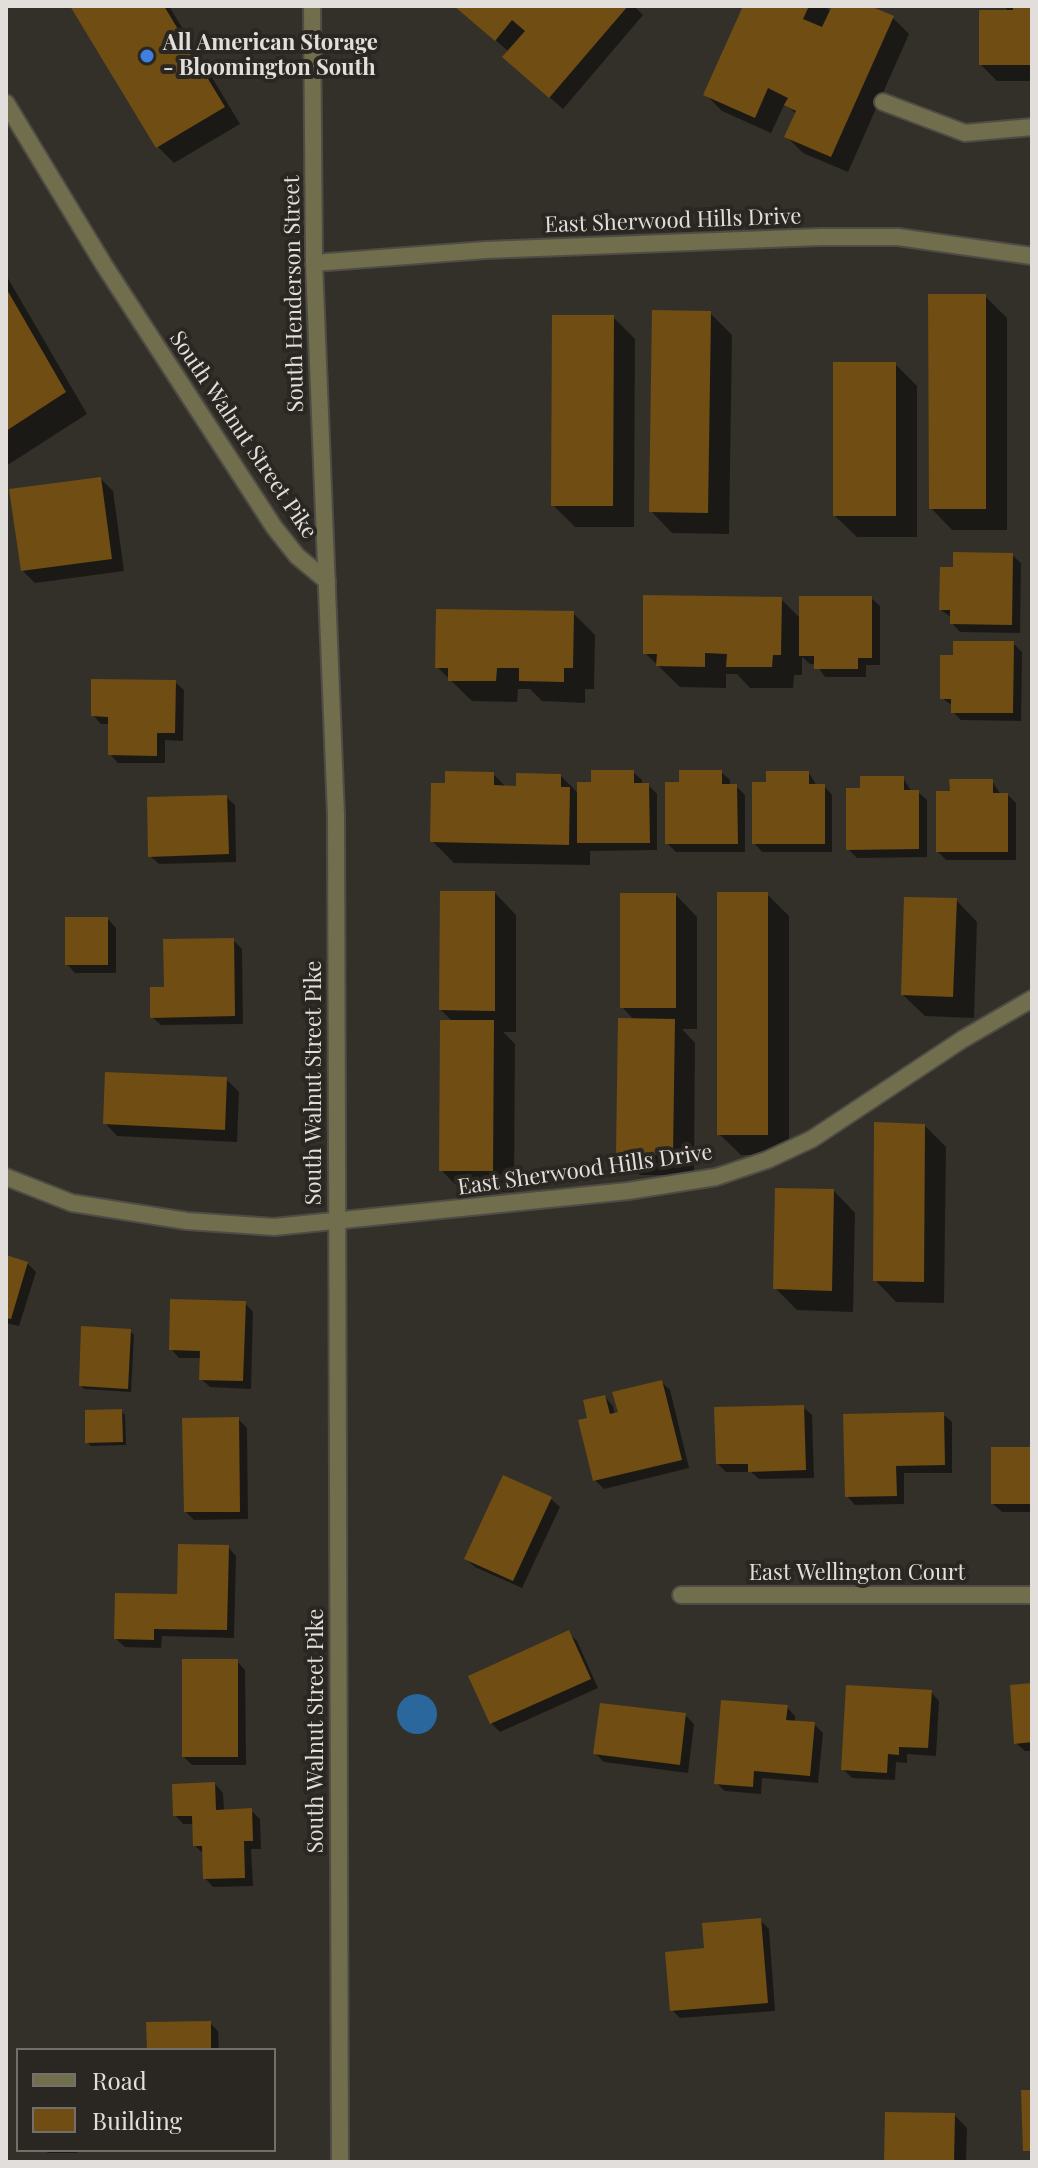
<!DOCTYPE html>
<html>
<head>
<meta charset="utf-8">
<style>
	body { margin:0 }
	#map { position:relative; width:1038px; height:2168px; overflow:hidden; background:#33302a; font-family:"Playfair Display",serif }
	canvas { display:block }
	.frame { position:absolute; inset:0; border:8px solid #e1dedb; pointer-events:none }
	.legend { position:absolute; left:16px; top:2048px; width:260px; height:104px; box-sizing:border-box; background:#2a2621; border:2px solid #73706b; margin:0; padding:10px 14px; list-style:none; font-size:24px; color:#e1dedb }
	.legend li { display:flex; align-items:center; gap:16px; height:40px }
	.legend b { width:40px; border:2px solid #73706b }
</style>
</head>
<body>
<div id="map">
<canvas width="1038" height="2168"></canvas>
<div class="frame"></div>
<ul class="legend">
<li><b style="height:10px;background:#706e4d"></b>Road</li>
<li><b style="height:22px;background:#704d12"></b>Building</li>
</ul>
</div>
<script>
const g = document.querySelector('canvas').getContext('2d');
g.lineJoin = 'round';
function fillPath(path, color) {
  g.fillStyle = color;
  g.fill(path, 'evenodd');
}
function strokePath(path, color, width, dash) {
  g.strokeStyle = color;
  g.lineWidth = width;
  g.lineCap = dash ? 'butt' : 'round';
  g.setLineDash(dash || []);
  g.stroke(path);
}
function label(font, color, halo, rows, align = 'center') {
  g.font = font + ' "Playfair Display",serif';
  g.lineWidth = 8;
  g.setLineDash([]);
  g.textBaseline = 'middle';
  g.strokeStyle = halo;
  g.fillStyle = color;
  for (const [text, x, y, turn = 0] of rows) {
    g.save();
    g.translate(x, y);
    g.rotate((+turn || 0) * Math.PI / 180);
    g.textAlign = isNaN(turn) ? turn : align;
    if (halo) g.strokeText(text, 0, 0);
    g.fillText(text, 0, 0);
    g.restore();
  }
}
fillPath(new Path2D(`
	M397 1714a20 20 0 1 1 40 0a20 20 0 1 1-40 0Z`), '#29679d');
fillPath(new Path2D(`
	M72,6H169L240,124L174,163L158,147Z
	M457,6H634L643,15L563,109L517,69L509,52Z
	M745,6H825L831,12L834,6H865L893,18L909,34L848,172L803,153L786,136L796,114L785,103L771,133L722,111L706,95Z
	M1003,6H1032V81H997L981,65L1010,12Z
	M6,275L87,414L6,466Z
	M985,296L1007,318V530H952L931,508Z
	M710,313L732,335L729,534L672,533L651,511Z
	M613,317L635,339L634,527H575L553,505Z
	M895,364L917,386V537H857L835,516Z
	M101,479L113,491L124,571L35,583L22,570Z
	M1012,555L1021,563L1020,633L960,632L952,623V618L941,610L955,569Z
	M871,598L880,606V665H866V677H825L816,664H810L802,657V675H794L793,688H750L737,674H726V688L680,687L645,653L781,599L801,619Z
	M573,613L595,635L594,689H585V703L542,701L530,689H518L517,702L472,701L437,667Z
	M1013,643L1022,652L1021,721L961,720L953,712V706L942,698L955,657Z
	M175,682L184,690L183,741L165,740V763H118L110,754V724H101L93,715Z
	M633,772L642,780V785H648L657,794V850L590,851V865L454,863L432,841L493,774L507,788H518L561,776L579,794L593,784Z
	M721,772L730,780V786H736L745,795V852H676L667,843L681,784Z
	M809,773L817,786H824L832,795V852H762L754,843L768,784Z
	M903,778L912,792H918L927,800V857L857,858L848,849L862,790Z
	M992,781L1001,795H1008L1016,803V860H946L938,852L952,793Z
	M226,797L235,805L236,862L159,864L150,856Z
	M495,893L516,915V1032H503L515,1044L514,1192H463L441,1170L453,1022L441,1010Z
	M767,894L789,916V1155H741L719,1134Z
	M676,895L697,917V1029H682L695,1043L694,1175H640L618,1153L635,1021L622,1007Z
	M956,900L977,922L974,1018L925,1016L903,995Z
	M108,919L116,928V973H75L67,964Z
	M233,940L242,949L243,1024L161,1025L152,1017L166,989Z
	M226,1079L239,1092L237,1142L117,1136L105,1123Z
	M925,1126L946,1147L944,1303L896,1302L875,1280Z
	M834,1191L855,1213L853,1312L797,1310L775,1288Z
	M6,1257L27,1263L36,1272L19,1326L6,1323Z
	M245,1303L253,1312L251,1389L210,1387L201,1379L202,1358H179L171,1349Z
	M130,1331L134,1335L131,1392L84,1389L81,1386Z
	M661,1382L670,1390L689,1468L604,1489L595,1480L590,1419L605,1397L613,1406L615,1415Z
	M803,1407L812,1415L814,1478L759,1479L751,1472H726L718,1464Z
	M121,1411L125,1415L126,1445L91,1446L87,1442Z
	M943,1414L952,1422V1473H904V1504L855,1505L847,1496Z
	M238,1419L247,1428L248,1519L194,1520L186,1512Z
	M1032,1449V1512H1002L993,1504Z
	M504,1477L551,1499L560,1507L522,1588L475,1567L466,1559Z
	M228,1547L236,1556L234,1638L162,1636L161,1648L125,1647L116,1639L179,1596Z
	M569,1633L577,1641L598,1688L500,1732L491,1723Z
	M237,1661L245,1670L246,1765H192L184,1757Z
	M1032,1685V1751H1025L1016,1743Z
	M931,1692L939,1701L936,1756L907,1754V1763L896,1762L895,1780L852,1778L843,1769Z
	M787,1707L795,1716V1723L814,1724L823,1733L818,1783L762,1778L761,1794L725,1791L716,1783Z
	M685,1715L694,1724L688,1773L604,1762L596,1754Z
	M215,1784L223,1793L224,1811L251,1810L260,1819L261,1849H251L253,1886L213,1887L205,1878L204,1854L195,1846L194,1824H183L175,1815Z
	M760,1920L769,1929L775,2011L680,2018L672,2010L706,1950Z
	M210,2023L218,2031L219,2050H149Z
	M954,2115L967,2128L966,2162H886Z
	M44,2150H77V2153H48Z`), '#0007');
fillPath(new Path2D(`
	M70,6H164L225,107L156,148Z
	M454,6H628L549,98L502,57L525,31L512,20L495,41Z
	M743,6H809L803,19L822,27L832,6H870L894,16L831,157L784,137L796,111L784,105L788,98L768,88L755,118L703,95Z
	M1013,6H1032V65H979V10H1013Z
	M6,288L66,392L6,431Z
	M928,294H986V509H929Z
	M652,310L711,311L708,513L649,512Z
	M552,315H614L613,506H551Z
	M833,362H896V516H833Z
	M101,477L112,559L21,571L9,489Z
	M953,552L1013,553L1012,625L950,624V610H939L940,567H953Z
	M643,595L782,597L781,655H773L772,667H726L727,654L705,653V667L656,666L657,654H643Z
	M799,596H872V658H858V669H814V656H799Z
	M436,609L574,611L573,668H564V682L519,681V668H497L496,681H448V668H435Z
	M953,641H1014L1013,713H951V699H940V655H953Z
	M91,679L176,680L175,733H157V756L108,755V717L91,716Z
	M591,770H634V783H649L650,843H577V782H591Z
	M679,770H722V784H737L738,844H665V782H679Z
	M445,771L494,772V785L516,786V773L561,774V787H570L569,845L430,842L431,783H445Z
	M766,771H809V784H825V844H752V782H766Z
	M860,776H904V790H919V849L846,850V788H860Z
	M949,779H993V793H1008V852H936V791H950Z
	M227,795L229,854L148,857L147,797Z
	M440,891H495V1011L439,1010Z
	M717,892H768V1135H717Z
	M620,893H676V1008H620Z
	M904,897L957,898L953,997L901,995Z
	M65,917H108V965H65Z
	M234,938L235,1016L150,1018V987H164L163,939Z
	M618,1018L675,1019L673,1155L616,1154Z
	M440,1020H494L493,1171H439Z
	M105,1072L227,1077L225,1130L103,1124Z
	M874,1122L925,1124L924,1282L873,1281Z
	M775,1188L834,1189L832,1291L773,1289Z
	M6,1255L28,1262L11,1319L6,1318Z
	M170,1299L246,1301L243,1381L199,1380L200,1351L169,1350Z
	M81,1326L131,1329L128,1389L79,1386Z
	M662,1380L682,1460L593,1481L578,1420L587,1418L583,1400L605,1395L610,1414L618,1412L612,1392Z
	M804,1405L806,1470L748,1472V1464H716L714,1407Z
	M122,1409L123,1442L85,1443V1410Z
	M944,1412L945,1465L896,1466L897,1496L845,1497L843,1414Z
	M239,1417L240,1512H184L182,1418Z
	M991,1447H1032V1504H991Z
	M503,1475L552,1497L513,1581L464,1559Z
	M178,1544L229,1545L227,1630L154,1629V1640L114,1639L115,1593L177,1594Z
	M569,1630L591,1679L490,1724L468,1676Z
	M182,1659H238V1757H182Z
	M1032,1683V1742L1014,1744L1010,1685Z
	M846,1685L932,1690L928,1748L899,1747V1755L888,1754L887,1773L841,1770Z
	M721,1700L788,1705L786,1720L815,1722L810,1776L754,1771L753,1787L714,1784Z
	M600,1703L686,1713L680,1765L593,1754Z
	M215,1782L216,1810L252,1808L253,1841H244L245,1878L203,1879L202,1846H193L192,1816H173L172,1784Z
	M761,1918L768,2003L670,2011L665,1952L704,1948L702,1923Z
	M211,2021V2050H147L146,2022Z
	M1021,2090H1032V2151H1023Z
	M885,2112L955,2113L954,2162H884Z`), '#704d12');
const minor = new Path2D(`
	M883,102L965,133L1032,127
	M6,103L104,265L274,527L297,556L327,581
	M314,263L486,250L820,237H898L1032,256
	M6,1177L72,1203L187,1221L274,1227L628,1191L716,1177L767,1160L812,1139L963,1039L1032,999
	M681,1595H1032`);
const tertiary = new Path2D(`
	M312,6L314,263L336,816L340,2162`);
strokePath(minor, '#4f4c46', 20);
strokePath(tertiary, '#4f4c46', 20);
strokePath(minor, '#706e4d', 16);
strokePath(tertiary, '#706e4d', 16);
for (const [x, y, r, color] of [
	[147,56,8,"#3f7fe0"]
]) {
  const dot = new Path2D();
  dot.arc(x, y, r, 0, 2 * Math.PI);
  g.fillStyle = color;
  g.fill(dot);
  strokePath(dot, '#2a2621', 3);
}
label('bold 22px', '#e1dedb', '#2a2621', [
	["All American Storage",163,43],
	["- Bloomington South",163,68]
], 'left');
label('22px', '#e1dedb', '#2a2621', [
	["East Sherwood Hills Drive",673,221,-2],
	["South Henderson Street",294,294,-91],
	["South Walnut Street Pike",243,435,56],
	["South Walnut Street Pike",314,1083,-90],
	["East Sherwood Hills Drive",585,1170,-8],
	["East Wellington Court",857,1573],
	["South Walnut Street Pike",316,1731,-90]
]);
</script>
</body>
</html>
